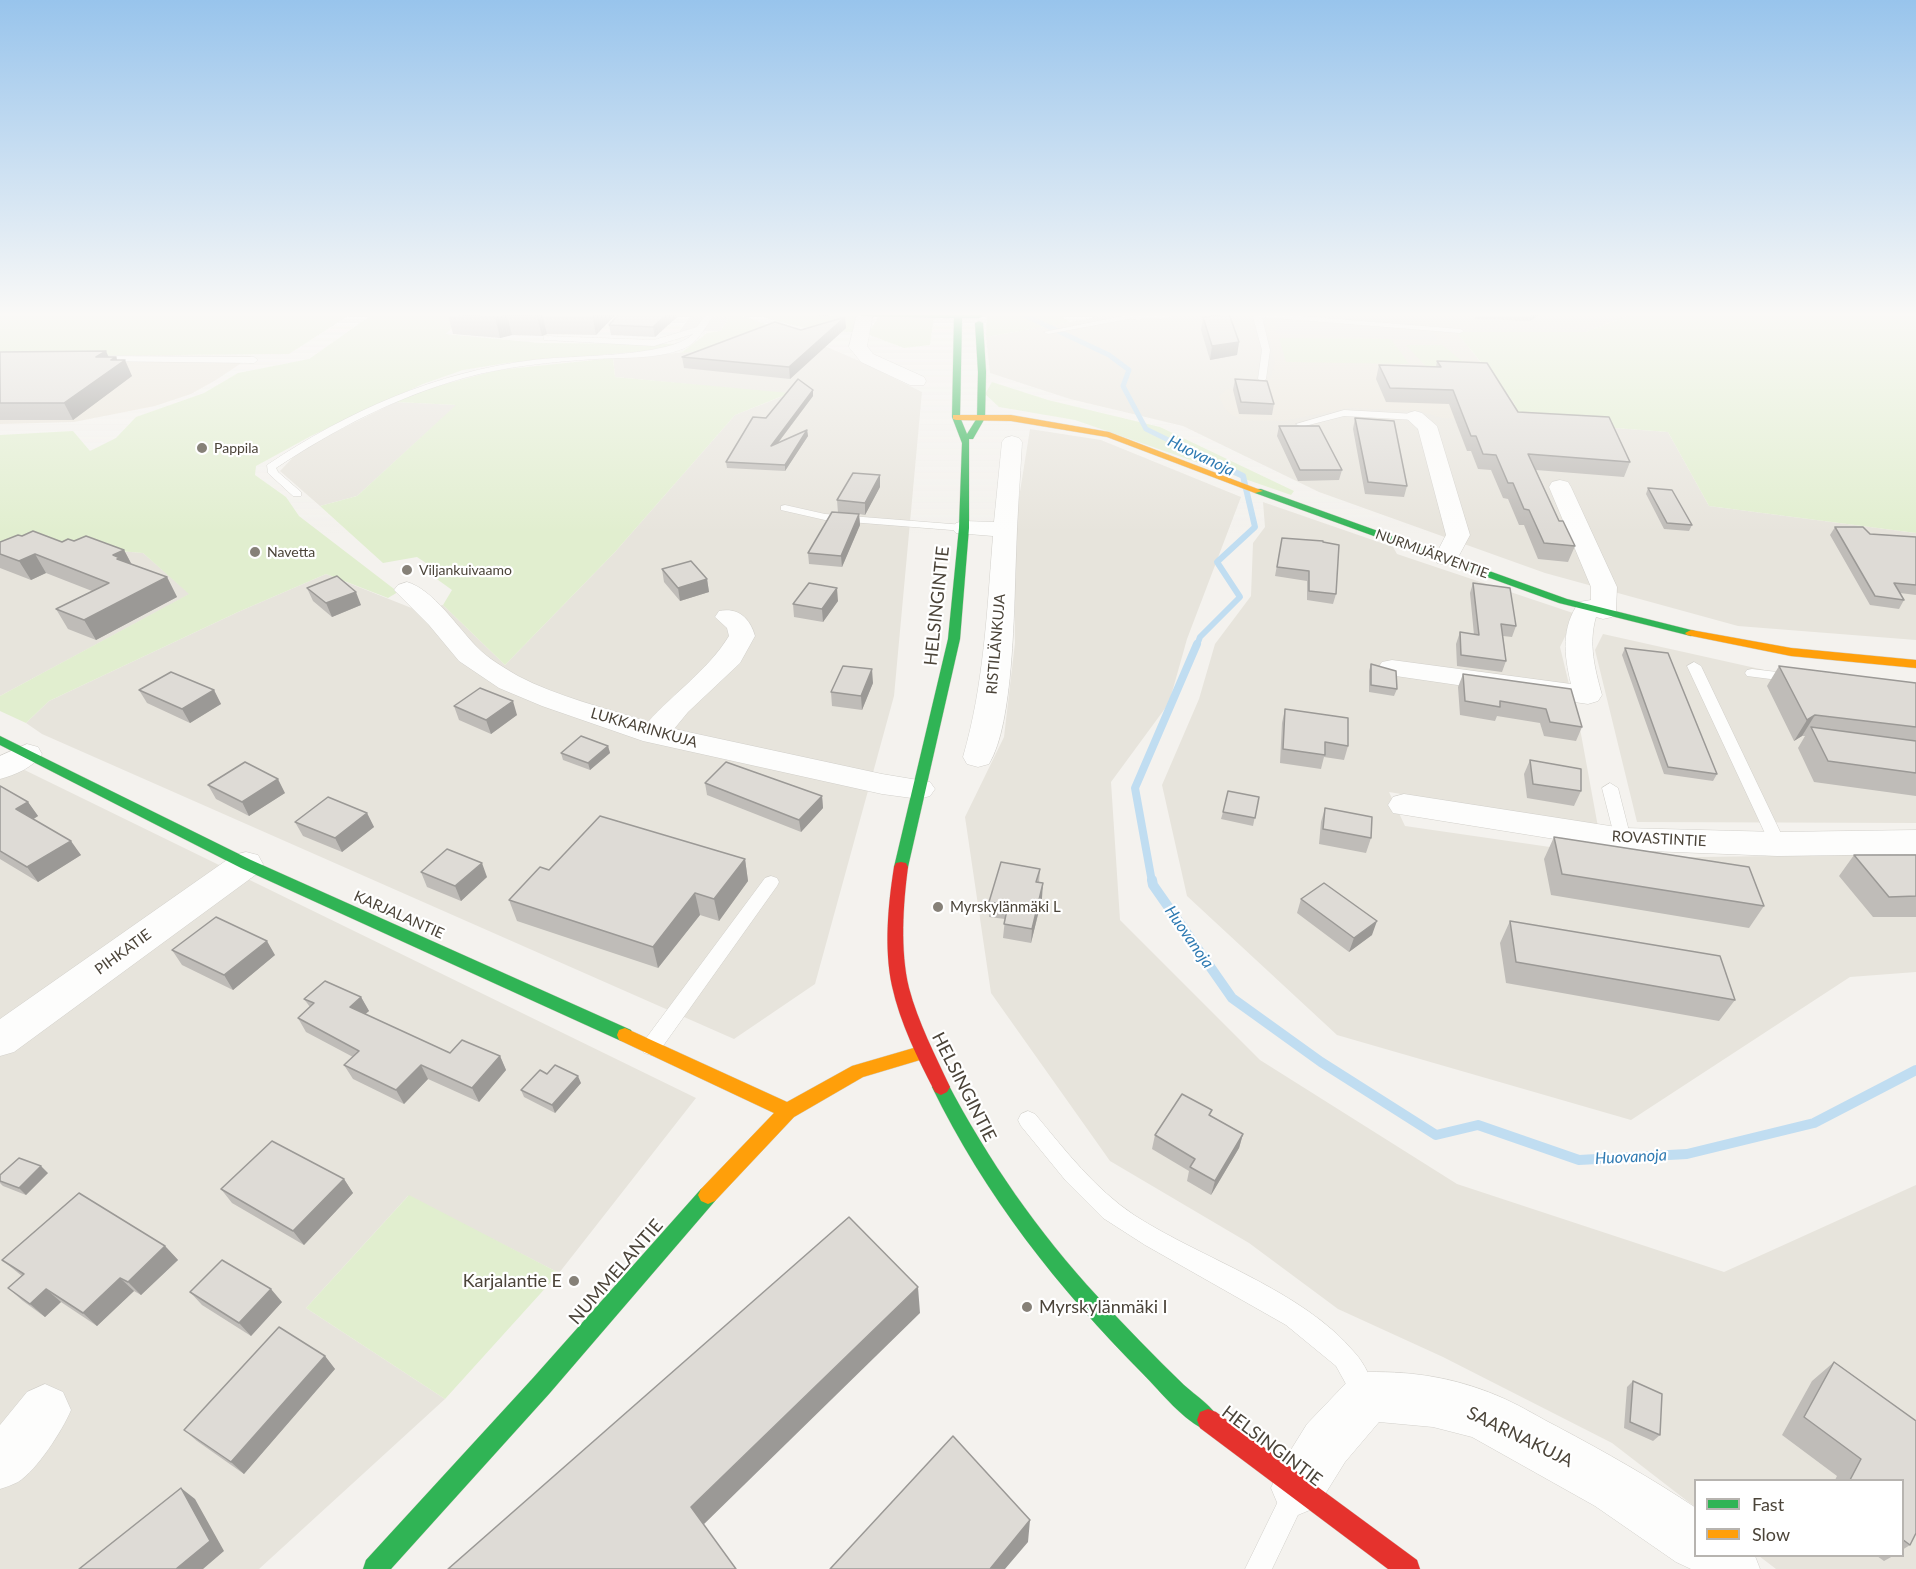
<!DOCTYPE html>
<html>
<head>
<meta charset="utf-8">
<style>
	body { margin:0 }
	#map { position:relative; width:1916px; height:1569px; overflow:hidden; background:#f4f2ee; font-family:Lato,sans-serif }
	canvas { display:block }
	.legend { position:absolute; left:1694px; top:1479px; width:210px; height:78px; box-sizing:border-box; background:#fff; border:2px solid #b7b4b0; margin:0; padding:8px 10px; list-style:none; font-size:18px; color:#4b4439 }
	.legend li { display:flex; align-items:center; gap:12px; height:30px }
	.legend b { width:30px; border:2px solid #b7b4b0 }
</style>
</head>
<body>
<div id="map">
<canvas width="1916" height="1569"></canvas>
<ul class="legend">
<li><b style="height:8px;background:#30b455"></b>Fast</li>
<li><b style="height:8px;background:#ff9f0a"></b>Slow</li>
</ul>
</div>
<script>
const g = document.querySelector('canvas').getContext('2d');
g.lineJoin = 'round';
function fillPath(path, color) {
  g.fillStyle = color;
  g.fill(path, 'evenodd');
}
function strokePath(path, color, width, dash) {
  g.strokeStyle = color;
  g.lineWidth = width;
  g.lineCap = dash ? 'butt' : 'round';
  g.setLineDash(dash || []);
  g.stroke(path);
}
function label(font, color, halo, rows, align = 'center') {
  g.font = font + ' Lato,sans-serif';
  g.lineWidth = 4.5;
  g.setLineDash([]);
  g.textBaseline = 'middle';
  g.strokeStyle = halo;
  g.fillStyle = color;
  for (const [text, x, y, turn = 0] of rows) {
    g.save();
    g.translate(x, y);
    g.rotate((+turn || 0) * Math.PI / 180);
    g.textAlign = isNaN(turn) ? turn : align;
    if (halo) g.strokeText(text, 0, 0);
    g.fillText(text, 0, 0);
    g.restore();
  }
}
fillPath(new Path2D(`
	M1114,314H1632L1586,332H1457L1522,421L1668,432L1709,506L1916,533V640L1738,626L1545,573L1319,492L1183,426L1070,399L990,373L986,337Z
	M808,339L862,362L922,392L894,696L815,984L734,1039L42,734L26,723L49,701L238,612L326,574L414,609L443,605L505,665L615,552L735,415L788,394L615,377L613,358L726,349Z
	M396,402L457,405L357,496L320,506L280,471L301,449Z
	M1030,429L1101,440L1241,497L1187,639L1169,703L1111,782L1120,920L1260,1060L1457,1184L1724,1272L1916,1185V1569H1776L1759,1556H1902V1480H1696L1695,1507L1612,1443L1443,1357L1338,1309L1249,1243L1110,1161L991,993L965,817L1004,737L1015,643L1014,529Z
	M1263,502L1393,547L1397,554L1576,614L1560,647L1581,734L1598,827L1389,792L1405,826L1626,858L1916,854V972L1850,977L1631,1120L1337,1035L1187,896L1162,785L1199,699L1215,644L1251,596L1253,543L1265,527Z
	M0,541L143,553L190,594L0,696Z
	M1603,634L1769,671L1916,687V823L1637,822L1595,650Z
	M0,758L696,1098L559,1273L408,1196L306,1308L445,1399L259,1569H0Z`), '#e7e4dc');
fillPath(new Path2D(`
	M1265,317L1456,332L1513,401L1522,421L1442,418L1419,411L1348,408L1284,421L1243,420L1232,415L1225,409L1219,397L1225,390L1270,379L1275,363Z
	M54,356L165,355L252,356L216,380L191,394L155,406L74,422L0,424V363Z`), '#eae5da');
fillPath(new Path2D(`
	M0,314H351L289,354L54,356L0,363Z
	M373,314H466L446,334L540,343L681,344L658,350L507,363L463,370L423,384L311,436L256,466L255,475L286,497L299,516L398,592L388,598L326,574L238,612L49,701L26,723L0,711V696L189,594L143,553L0,541V435L73,431L90,451L116,438L136,417L204,393L238,373L309,359Z
	M755,314L859,316L856,332C820,332 789,326 755,314Z
	M987,314H1057L1070,322L986,337Z
	M1632,314H1916V533L1709,506L1668,432L1522,421L1513,401L1456,332H1586Z
	M731,315H740L780,329L726,349L681,353L707,333L720,331Z
	M879,317H934L930,345L904,348L867,334Z
	M1279,338L1391,339L1409,364L1286,362Z
	M1406,345H1442L1482,377L1434,375Z
	M613,358L615,377L790,393L735,415L615,552L505,665L443,605L452,590L434,577L438,571L417,557L383,563L320,506L357,496L456,405L396,402L430,388L498,370Z
	M992,382L1048,400L1160,427L1294,491L1291,495L1075,420L999,407L985,394Z
	M409,1195L559,1273L445,1399L306,1308Z`), '#e1eecf');
fillPath(new Path2D(`
	M691,315H731L720,331L679,332Z
	M1274,319L1434,332L1438,341L1276,333Z`), '#e6e3df');
strokePath(new Path2D(`
	M1022,314L1109,355L1129,370L1123,386L1146,429L1209,460`), '#c0ddf1', 5);
strokePath(new Path2D(`
	M1197,645L1200,637L1240,597L1217,562L1255,527L1243,476L1206,458`), '#c0ddf1', 6);
strokePath(new Path2D(`
	M1152,882L1135,788L1197,644`), '#c0ddf1', 8);
strokePath(new Path2D(`
	M1152,880L1153,885L1232,998L1321,1062L1436,1135L1478,1125L1579,1160L1687,1154L1814,1123L1916,1070`), '#c0ddf1', 10);
const lane = new Path2D(`
	M706,314H714C707,325 700,339 689,346C662,360 624,357 595,359C551,362 507,366 464,378C396,397 335,429 276,468L278,472L301,492V496H293L268,473L267,465C348,411 436,372 533,360C569,355 669,358 693,334L654,346L547,340H544V336L654,340L697,327Z
	M1133,314H1181L1161,319L1139,317L1048,334L1044,332Z
	M1244,314H1275L1460,329L1464,331L1460,333L1262,317L1270,350L1266,379L1262,382L1258,379L1262,350L1253,317Z
	M98,356L254,357L258,360L254,363L95,361L94,359Z
	M1344,410L1415,414L1420,417L1415,420L1344,416L1301,427L1296,424Z
	M785,505L825,514L964,525L970,528L964,531L825,520L781,510V506Z
	M1694,662L1701,666L1786,844L1784,848H1772L1770,844L1687,666Z
	M1752,669L1794,674L1801,678L1794,682L1747,676L1745,673L1747,670Z
	M1610,783L1618,788L1631,839L1629,843H1617L1615,839L1602,788Z
	M771,876L777,878L779,882L777,886L658,1053L651,1055L644,1053L642,1047L644,1041L765,878Z
	M1028,1111L1035,1114C1065,1150 1095,1189 1134,1215C1202,1259 1303,1290 1355,1353C1365,1364 1371,1379 1377,1393L1374,1402L1365,1405L1356,1402L1336,1366L1286,1325L1145,1245L1103,1218L1066,1181L1021,1126L1018,1120L1021,1114Z
	M1294,1483L1303,1487L1307,1496L1272,1569H1245L1285,1487Z`);
const street = new Path2D(`
	M857,314H873L867,346L873,354L924,377L926,381L924,385H910L861,362L849,347Z
	M1127,314H1146L1147,315L1139,320L1129,318Z
	M1415,411L1422,413L1437,426L1470,535L1455,563L1446,565L1437,563L1434,558L1446,535L1418,429L1405,417L1408,413Z
	M1012,436L1019,438L1022,442C1020,480 1017,518 1016,556C1014,606 1014,724 989,764L978,767L967,764L963,757C984,685 987,611 993,536L956,533L952,528L956,523L964,521L994,522L1002,442L1005,438Z
	M1560,480L1568,482L1571,487L1617,587L1616,611L1612,617L1603,619L1596,617C1588,644 1595,669 1602,695L1598,701L1588,704L1382,674L1378,668L1382,662L1392,660L1571,684C1564,654 1561,628 1579,602L1591,600V587L1549,487L1552,482Z
	M407,582C433,589 458,628 477,647C487,658 505,668 518,676C558,697 606,708 648,722C674,693 709,669 729,636L727,628L715,617L719,611C738,607 750,618 755,636L740,663L688,712L674,729L882,774L930,782L935,789L930,796L919,799L882,794L643,741L542,706L499,688L459,661L429,625L394,590L398,585Z
	M27,744L38,747L42,754C34,767 15,775 0,779V756Z
	M1404,794L1623,828L1778,832L1916,830V854L1778,856L1623,850L1393,813L1388,805L1393,797Z
	M246,852L258,855L263,864L258,873L14,1052L0,1056V1019L234,855Z
	M1368,1372C1416,1371 1461,1379 1505,1399C1523,1407 1540,1418 1558,1427C1605,1452 1651,1478 1696,1508V1556H1755L1760,1569H1691L1676,1562L1595,1506L1472,1437L1433,1427L1379,1422L1345,1462L1317,1507L1298,1515L1279,1507L1271,1488L1279,1469L1307,1424L1350,1379Z
	M45,1384L63,1392L71,1410C62,1431 37,1470 18,1482C12,1485 6,1487 0,1489V1425L27,1392Z`);
const fast = new Path2D(`
	M859,314H979L983,316L979,318H962L960,417L967,434L977,418L978,372L975,323L979,321L983,323L986,372L985,418L973,439H969V528L960,639L908,867L906,871H896L894,867L948,639L959,528L962,443L952,417L954,318L862,316Z
	M1255,489H1261L1567,599L1695,631L1697,633L1691,636L1559,603L1255,493Z
	M0,736L251,860L631,1030L633,1035L631,1040L625,1042L619,1040L241,868L0,745Z
	M941,1079L947,1082C988,1160 1038,1232 1098,1297C1126,1327 1155,1357 1184,1385C1196,1396 1213,1406 1219,1420L1216,1428L1208,1431C1183,1421 1162,1393 1143,1374C1058,1288 985,1196 932,1087L935,1082Z
	M708,1186L715,1189L718,1195L715,1201L549,1394L391,1569H363L366,1560L533,1378L701,1189Z`);
const slow = new Path2D(`
	M953,415H1011L1109,432L1263,491L1255,493L1107,437L1011,421L956,420L953,419Z
	M1691,630L1791,648L1916,660V668L1791,656L1687,635L1685,633Z
	M625,1028L787,1102L852,1066L924,1045L930,1047L933,1052L930,1057L863,1077L794,1117L715,1201L708,1204L701,1201L698,1195L701,1189L774,1113L619,1040L617,1035L619,1030Z`);
const jam = new Path2D(`
	M901,862L906,863L908,867C903,905 900,950 909,988C918,1022 935,1055 950,1087L947,1092L941,1095L935,1092C918,1059 900,1023 892,986C884,948 888,905 894,867L896,863Z
	M1208,1409L1216,1412L1417,1560L1420,1569H1388L1200,1428L1197,1420L1200,1412Z`);
strokePath(lane, '#d2d0cb', 1);
strokePath(street, '#d2d0cb', 1);
strokePath(fast, '#d3cfc5', 1);
strokePath(slow, '#d3cfc5', 1);
strokePath(jam, '#d3cfc5', 1);
fillPath(lane, '#fdfdfc');
fillPath(street, '#fdfdfc');
fillPath(fast, '#30b455');
fillPath(slow, '#ff9f0a');
fillPath(jam, '#e5322d');
fillPath(new Path2D(`
	M448,314H615V315L596,335L547,334L542,336L512,335L500,338L453,334Z
	M1356,314H1377L1376,316Z
	M1476,314H1540L1530,321L1475,319Z
	M677,317L655,337L611,335L609,325Z
	M845,317L846,328L790,379L684,368L682,357L801,330Z
	M1203,317L1239,342L1237,355L1210,360L1201,330Z
	M0,352L116,357L117,360L132,376L73,420H0Z
	M1437,361L1518,412L1630,462L1624,477L1536,470L1559,521L1575,546L1568,562L1538,559L1524,525H1519L1508,499L1503,498L1491,470L1478,469L1471,451H1467L1449,404L1386,402L1376,379L1379,365L1436,367Z
	M1235,379L1274,404L1272,415L1239,414L1233,390Z
	M813,396L778,443L807,430L808,436L785,471L727,468L726,462L766,418Z
	M1355,418L1407,486L1404,497L1365,494L1353,429Z
	M1279,426L1342,470L1339,480L1298,481L1277,436Z
	M880,487L865,515L859,514L860,525L842,567L809,564L808,553L838,513L837,500Z
	M1648,488L1692,525L1689,531L1664,529L1646,494Z
	M1835,527L1870,534L1916,537V595L1900,593L1904,600L1899,609L1870,605L1830,535Z
	M22,536L62,542L74,541L124,550L132,565L167,577L177,597L96,640L68,629L56,609L92,591L46,573L31,580L0,568V542Z
	M1282,538L1323,542L1336,594L1333,604L1307,600V581L1275,576Z
	M662,569L707,579L709,592L680,601L664,582Z
	M1473,583L1516,626L1512,637L1503,636L1506,661L1502,672L1457,666L1456,644L1460,632L1474,635L1470,593Z
	M307,588L361,605L332,617L313,601Z
	M838,601L823,622L794,617L793,604Z
	M1625,648L1717,774L1713,781L1664,774L1622,655Z
	M1371,664L1397,689L1394,696L1369,692V671Z
	M1779,666L1916,683V796L1814,782L1798,748L1805,736H1802L1794,741L1767,686Z
	M1463,674L1571,689L1582,727L1576,741L1544,736L1540,723L1497,716L1495,721L1460,715L1458,687Z
	M873,683L862,710L832,706L831,692Z
	M139,690H214L221,704L190,723L147,703Z
	M454,706L517,715L491,734L459,720Z
	M1285,709L1348,746L1344,760L1324,757L1321,769L1280,763L1282,723Z
	M608,746L610,753L590,770L563,760L561,753Z
	M1530,760L1581,791L1574,806L1527,798L1524,774Z
	M705,783L822,796L823,808L801,832L707,795Z
	M208,785L285,793L249,816L216,799Z
	M0,786L28,802L38,816L33,819L81,855L38,882L0,859Z
	M1259,797L1253,826L1221,819L1223,812Z
	M1325,808L1371,838L1366,853L1319,844L1321,822Z
	M367,813L374,827L342,852L303,836L295,822Z
	M1554,837L1764,906L1749,928L1551,895L1544,859Z
	M1854,855H1916V917H1873L1839,876Z
	M745,859L748,881L719,921L700,915L658,968L517,921L509,900L549,870Z
	M1040,869L1039,883L1042,898L1031,943L1003,938L1005,919L989,917V902Z
	M421,872L487,877L461,901L427,887Z
	M1301,899L1372,935L1349,952L1297,913Z
	M1510,921L1735,1000L1719,1021L1506,983L1500,943Z
	M172,950L275,955L233,990L182,965Z
	M361,997L369,1011L365,1014L450,1053L500,1056L506,1070L479,1102L428,1079L404,1104L353,1079L344,1065L353,1057L306,1032L298,1018L310,1007L304,999Z
	M547,1074L581,1083L555,1113L524,1097L521,1090Z
	M1211,1116L1243,1134L1239,1148L1211,1195L1187,1181L1189,1171L1152,1149L1155,1135Z
	M48,1173L26,1195L3,1186L0,1183V1175Z
	M344,1179L353,1193L304,1245L232,1203L221,1189Z
	M165,1246L178,1260L141,1295L134,1291L97,1326L61,1302L45,1317L23,1301L8,1288L22,1276L2,1260Z
	M190,1292L282,1302L251,1336L202,1305Z
	M325,1356L335,1369L244,1474L197,1441L184,1430Z
	M1834,1362L1916,1421V1533L1910,1545L1902,1550V1480H1835L1837,1476L1782,1435L1812,1381Z
	M1633,1381L1660,1435L1653,1441L1624,1428L1627,1387Z
	M1877,1556H1893L1884,1561Z`), '#bfbcb8');
fillPath(new Path2D(`
	M542,314L547,334L542,336L537,316Z
	M592,314H615V315L596,335Z
	M667,314H677V317L655,337L653,327Z
	M1532,314H1540L1530,321Z
	M507,315L512,335L500,338L495,317Z
	M845,317L846,328L790,379L789,367Z
	M1239,342L1237,355L1210,360L1212,346Z
	M106,351L113,367L96,357Z
	M116,357L119,364L125,360L132,376L73,420L64,403Z
	M813,390V396L771,452V446Z
	M807,430L808,436L785,471V465Z
	M880,475V487L865,515V503Z
	M859,514L860,525L842,567L841,556Z
	M124,550L134,569L128,572L113,555Z
	M35,554L46,573L31,580L19,561Z
	M167,577L177,597L96,640L84,620Z
	M707,579L709,592L680,601L678,588Z
	M837,588L838,601L823,622L822,609Z
	M356,592L361,605L332,617L326,603Z
	M872,669L873,683L862,710L861,696Z
	M214,690L221,704L190,723L182,709Z
	M513,701L517,715L491,734L486,720Z
	M1815,715L1802,736L1794,741L1807,720Z
	M608,746L610,753L590,770L588,763Z
	M278,779L285,793L249,816L242,802Z
	M822,796L823,808L801,832L799,820Z
	M28,802L38,816L26,824L16,809Z
	M367,813L374,827L342,852L335,838Z
	M71,841L81,855L38,882L27,867Z
	M745,859L748,881L719,921L714,899Z
	M482,863L487,877L461,901L455,886Z
	M1043,883L1042,898L1031,943L1032,929Z
	M695,893L700,915L658,968L653,947Z
	M1377,921L1372,935L1349,952L1354,938Z
	M267,941L275,955L233,990L224,975Z
	M361,997L369,1011L357,1021L350,1007Z
	M500,1056L506,1070L479,1102L472,1088Z
	M421,1065L428,1079L404,1104L396,1090Z
	M578,1076L581,1083L555,1113L552,1105Z
	M1243,1134L1239,1148L1211,1195L1215,1181Z
	M41,1166L48,1173L26,1195L19,1188Z
	M344,1179L353,1193L304,1245L293,1231Z
	M165,1246L178,1260L141,1295L128,1282Z
	M120,1278L134,1291L97,1326L83,1313Z
	M918,1287L920,1313L700,1528L691,1507Z
	M46,1289L61,1302L45,1317L30,1304Z
	M271,1289L282,1302L251,1336L239,1323Z
	M325,1356L335,1369L244,1474L231,1462Z
	M181,1488L195,1499L224,1551L203,1569H176Z
	M1030,1520L1028,1542L1005,1569H990Z`), '#9b9996');
const building = new Path2D(`
	M450,314H542L537,316L507,315L495,317Z
	M619,314H667L653,327L609,325Z
	M1229,314L1239,342L1212,346L1203,317Z
	M845,317L789,367L682,357L775,322L801,330Z
	M106,351L96,357H116L111,360H125L64,403H0V352Z
	M1437,361L1487,363L1518,412L1609,417L1630,462L1528,454L1559,521H1563L1575,546L1544,543L1529,510L1524,509L1513,483H1508L1496,455L1483,454L1476,436H1471L1453,390L1390,388L1379,365L1441,367Z
	M798,379L813,390L771,446L807,430L785,465L726,462L753,417L766,418Z
	M1235,379L1267,381L1274,404L1241,402Z
	M1355,418L1394,421L1407,486L1368,482Z
	M1279,426H1319L1342,470H1300Z
	M853,473L880,475L865,503L837,500Z
	M1648,488L1672,490L1692,525L1667,523Z
	M832,512L859,514L841,556L808,553Z
	M1835,527H1863L1870,534L1916,537V585L1894,583L1904,600L1875,596Z
	M33,531L62,542L68,539L74,541L86,536L124,550L113,555L120,558L117,559L167,577L84,620L56,609L109,583L35,554L19,561L0,554V542L18,535L22,536Z
	M1282,538L1323,541V542L1339,545L1336,594L1309,591V571L1277,567Z
	M691,561L707,579L678,588L662,569Z
	M337,576L356,592L326,603L307,588Z
	M809,583L837,588L822,609L793,604Z
	M1473,583L1510,588L1516,626L1501,624L1506,661L1461,655L1460,632L1479,635Z
	M1625,648L1668,653L1717,774L1668,767Z
	M1371,664L1396,671L1397,689L1371,685Z
	M843,666L872,669L861,696L831,692Z
	M1779,666L1916,683V727L1815,715L1807,720Z
	M171,672L214,690L182,709L139,690Z
	M1463,674L1571,689L1582,727L1550,722L1546,709L1500,701V707L1465,701Z
	M480,688L513,701L486,720L454,706Z
	M1285,709L1348,718V746L1325,742V755L1283,749Z
	M1811,727L1916,741V773L1828,761Z
	M581,736L608,746L588,763L561,753Z
	M1530,760L1581,769V791L1533,784Z
	M245,762L278,779L242,802L208,785Z
	M726,762L822,796L799,820L705,783Z
	M0,786L28,802L16,809L71,841L27,867L0,851Z
	M1228,791L1259,797L1255,818L1223,812Z
	M328,797L367,813L335,838L295,822Z
	M1325,808L1372,817L1371,838L1323,829Z
	M600,816L745,859L714,899L695,893L653,947L509,900L540,867L549,870Z
	M1554,837L1749,867L1764,906L1562,874Z
	M447,849L482,863L455,886L421,872Z
	M1854,855H1916V896L1889,897Z
	M1001,862L1040,869L1036,882L1043,883L1032,929L1004,924L1008,905L989,902Z
	M1324,883L1377,921L1354,938L1301,899Z
	M216,917L267,941L224,975L172,950Z
	M1510,921L1720,956L1735,1000L1516,962Z
	M325,981L361,997L350,1007L450,1053L462,1040L500,1056L472,1088L421,1065L396,1090L344,1065L359,1051L298,1018L314,1003L304,999Z
	M555,1065L578,1076L552,1105L521,1090L540,1070L547,1074Z
	M1182,1094L1212,1110L1209,1115L1243,1134L1215,1181L1190,1167L1195,1159L1155,1135Z
	M272,1141L344,1179L293,1231L221,1189Z
	M19,1158L41,1166L19,1188L0,1181V1175Z
	M79,1193L165,1246L128,1282L120,1278L83,1313L46,1289L30,1304L8,1288L24,1274L2,1260Z
	M849,1217L918,1287L691,1507L736,1569H448Z
	M222,1260L271,1289L239,1323L190,1292Z
	M279,1327L325,1356L231,1462L184,1430Z
	M1834,1362L1916,1421V1533L1910,1545L1902,1539V1480H1850L1861,1459L1804,1417Z
	M1633,1381L1662,1394L1660,1435L1630,1422Z
	M953,1436L1030,1520L990,1569H830Z
	M181,1488L210,1541L176,1569H79Z`);
fillPath(building, '#dedbd6');
strokePath(building, '#9b9996', 1.5);
const sky = g.createLinearGradient(0, 0, 0, 533);
sky.addColorStop(0, '#98c4ec');
sky.addColorStop(0.59, '#faf9f7');
sky.addColorStop(1, '#faf9f700');
g.fillStyle = sky;
g.fillRect(0, 0, 1916, 533);
for (const [x, y, r, color] of [
	[202,448,6,"#868178"],
	[255,552,6,"#868178"],
	[407,570,6,"#868178"],
	[938,907,6,"#868178"],
	[574,1281,6,"#868178"],
	[1027,1307,6,"#868178"]
]) {
  const dot = new Path2D();
  dot.arc(x, y, r, 0, 2 * Math.PI);
  g.fillStyle = color;
  g.fill(dot);
  strokePath(dot, '#fff', 2);
}
label('14px', '#4b4439', '#fff', [
	["Pappila",214,448],
	["Navetta",267,552],
	["Viljankuivaamo",419,570]
], 'left');
label('14px', '#4b4439', '#fff', [
	["NURMIJÄRVENTIE",1432,554,20]
]);
label('15px', '#4b4439', '#fff', [
	["RISTILÄNKUJA",996,644,-85],
	["LUKKARINKUJA",644,728,16],
	["ROVASTINTIE",1659,839,3],
	["KARJALANTIE",399,915,24],
	["PIHKATIE",123,952,-36]
]);
label('15px', '#4b4439', '#fff', [
	["Myrskylänmäki L",950,907]
], 'left');
label('italic 16px', '#2e7ab2', '#fff', [
	["Huovanoja",1201,456,26],
	["Huovanoja",1189,937,55],
	["Huovanoja",1631,1157,-3]
]);
label('18px', '#4b4439', '#fff', [
	["HELSINGINTIE",937,606,-84],
	["HELSINGINTIE",964,1087,63],
	["NUMMELANTIE",616,1272,-49],
	["SAARNAKUJA",1520,1437,26],
	["HELSINGINTIE",1272,1446,37]
]);
label('18px', '#4b4439', '#fff', [
	["Karjalantie E",562,1281],
	["Myrskylänmäki I",1039,1307,"left"]
], 'right');
</script>
</body>
</html>
